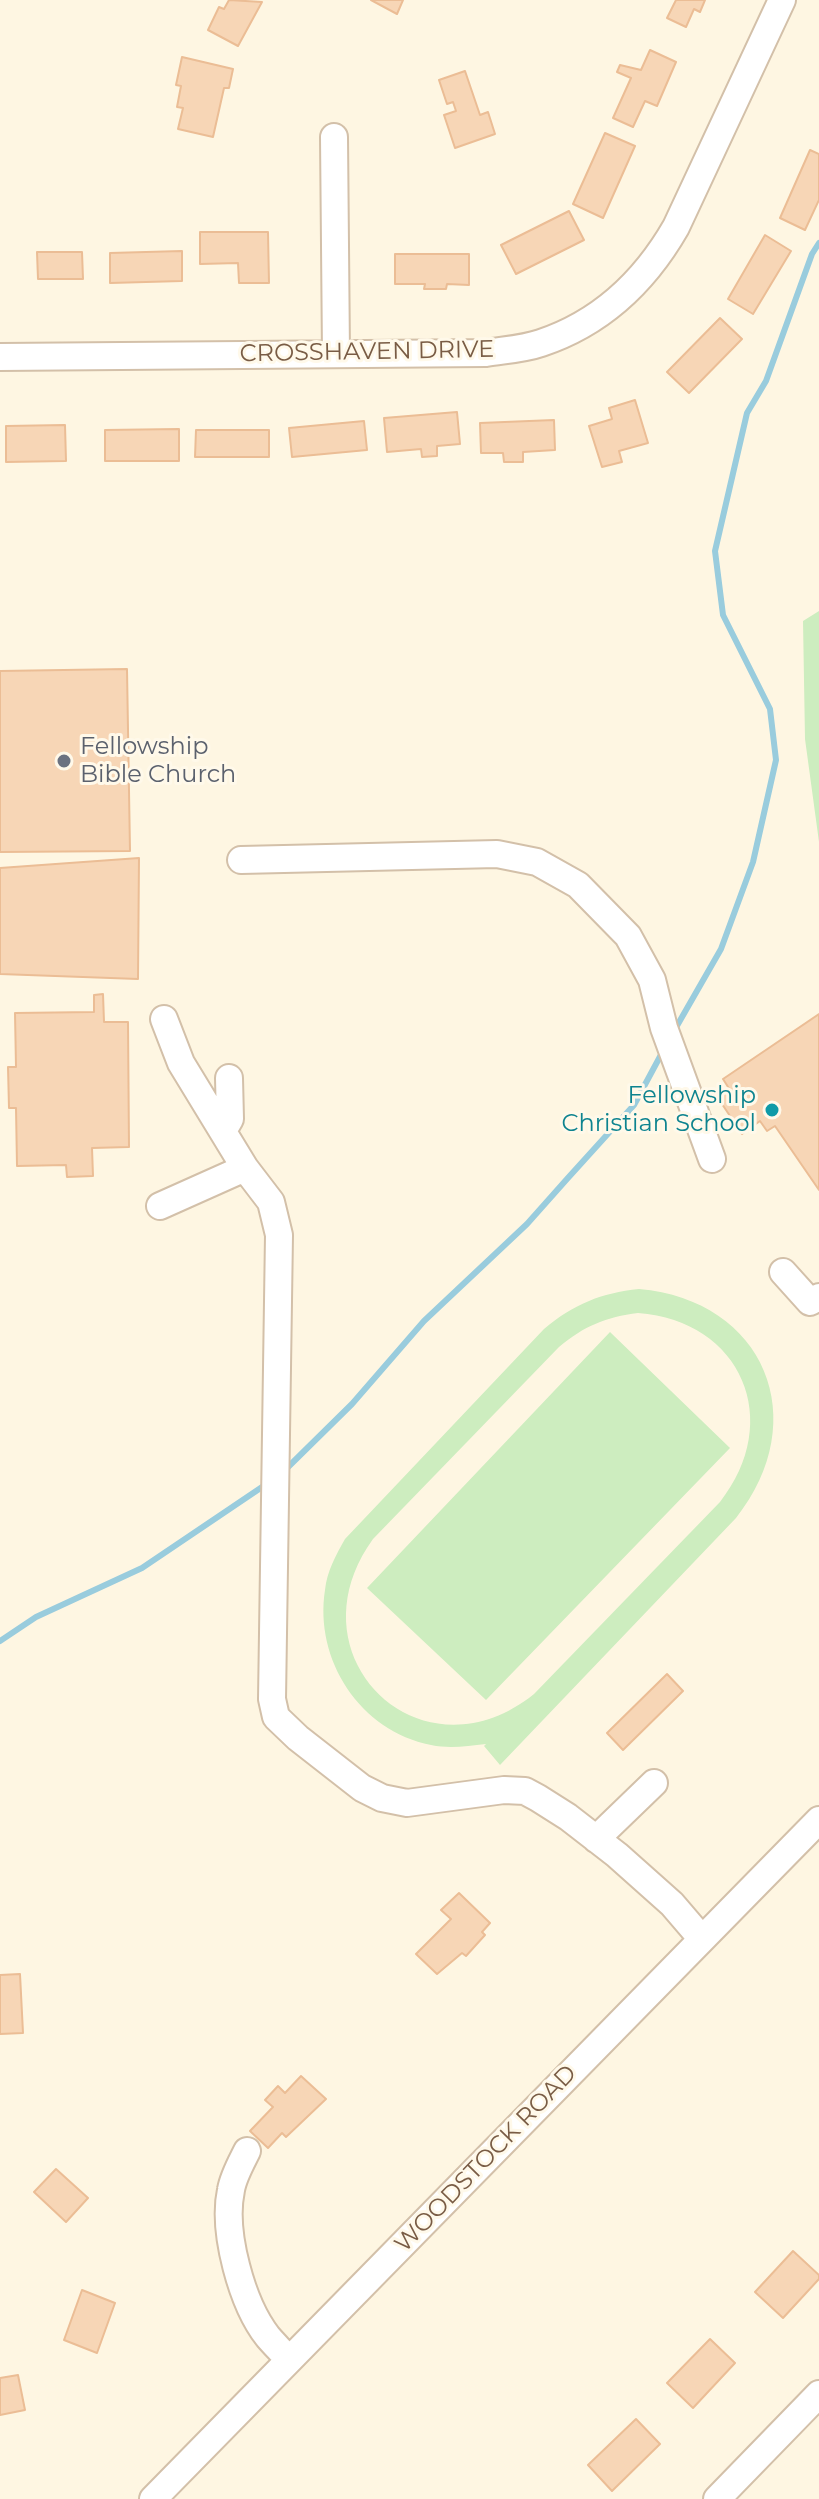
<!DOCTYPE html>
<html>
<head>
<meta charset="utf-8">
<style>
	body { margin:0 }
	canvas { display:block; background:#fef6e2 }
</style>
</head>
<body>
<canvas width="819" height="2499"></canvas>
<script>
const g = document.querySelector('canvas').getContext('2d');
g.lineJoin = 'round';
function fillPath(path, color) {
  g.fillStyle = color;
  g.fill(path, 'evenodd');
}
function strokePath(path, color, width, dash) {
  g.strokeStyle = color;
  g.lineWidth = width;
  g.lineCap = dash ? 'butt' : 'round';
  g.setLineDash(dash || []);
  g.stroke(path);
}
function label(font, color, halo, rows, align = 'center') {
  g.font = font + ' Montserrat,sans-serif';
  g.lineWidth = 6;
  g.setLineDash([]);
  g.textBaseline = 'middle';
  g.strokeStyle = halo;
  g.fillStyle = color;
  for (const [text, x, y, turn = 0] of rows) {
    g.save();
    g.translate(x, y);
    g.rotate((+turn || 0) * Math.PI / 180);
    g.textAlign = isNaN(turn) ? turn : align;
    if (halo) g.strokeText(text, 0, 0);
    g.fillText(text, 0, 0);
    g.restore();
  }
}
fillPath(new Path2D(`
	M819,611V842L805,739L803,621Z
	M639,1289C765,1300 814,1420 736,1518L500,1765L484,1746L486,1744C467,1746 450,1749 431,1745C360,1731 314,1660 325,1590C327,1571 336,1555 345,1539L544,1329C574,1304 601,1293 639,1289ZM638,1313C742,1321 784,1421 720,1502L534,1694C421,1785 288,1656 373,1539L559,1347C584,1326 606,1317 638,1313Z
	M610,1332L730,1448L486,1700L367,1588Z`), '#cdedbf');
strokePath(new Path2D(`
	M674,1031L721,949L753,862L776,760L770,709L723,615L715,551L747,413L766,381L812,254L819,243
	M284,1471L352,1404L424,1321L527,1224L567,1179L634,1105L663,1051
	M0,1641L36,1617L142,1568L268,1483`), '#9cd', 6);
const building = new Path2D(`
	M229,0L262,2L238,46L208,30L219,7L224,9Z
	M371,0H403L397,14Z
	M676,0H705L700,12L694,9L686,27L667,18Z
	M650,50L676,62L657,106L645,101L633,127L613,118L631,78L617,72L620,65L641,70Z
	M182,57L233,69L229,88H224L213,137L178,129L183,108L177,107L181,86L176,85Z
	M465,71L480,115L488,112L495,134L455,148L444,115L456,111L453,102L447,104L439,80Z
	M605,133L635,146L603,218L573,204Z
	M810,150L819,154V200L805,230L780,218Z
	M569,211L584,240L516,274L501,245Z
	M200,232H268L269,283H239L238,263L200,264Z
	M765,235L791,251L753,314L728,299Z
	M182,251V281L110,283V253Z
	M37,252H82L83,279H38Z
	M395,254H469V285L447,284L446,289H424L425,284H395Z
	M720,318L742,339L689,393L667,372Z
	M635,400L648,443L619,451L622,462L602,467L589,426L612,419L609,408Z
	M457,412L460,444L437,446V456L422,457L421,449L387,452L384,418Z
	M554,420L555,450L523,452V462H504L503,453H481L480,423Z
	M364,421L367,450L292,457L289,428Z
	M65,425L66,461L6,462V426Z
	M179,429V461H105V430Z
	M196,430H269V457H195Z
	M127,669L130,851L0,852V671Z
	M139,858L138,979L0,974V868Z
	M103,994L104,1022H128L129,1147L92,1148L93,1176L67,1177L66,1165L17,1166L16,1108H9L8,1067H16L15,1013L94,1012V995Z
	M819,1014V1190L775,1126L767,1131L760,1121L742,1134L718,1098L730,1090L723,1079Z
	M667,1674L683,1691L623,1750L607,1733Z
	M459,1893L490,1923L482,1932L485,1935L466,1956L462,1953L437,1974L416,1954L451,1919L441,1910Z
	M20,1974L23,2033L0,2034V1975Z
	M301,2076L326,2099L286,2137L282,2133L268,2148L250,2131L273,2107L265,2100L278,2086L285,2093Z
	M56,2169L88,2198L66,2222L34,2192Z
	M793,2251L819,2275V2279L783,2318L755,2292Z
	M82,2290L115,2303L97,2353L64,2340Z
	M710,2339L735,2363L693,2408L667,2383Z
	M18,2375L25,2410L0,2415V2378Z
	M636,2419L660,2444L612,2491L588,2465Z`);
fillPath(building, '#f7d6b6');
strokePath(building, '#ebbd95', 2);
const minor = new Path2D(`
	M334,137L336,354
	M0,357L486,353C504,350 524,349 541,343C601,323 645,281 676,227L782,0
	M241,860L497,854L537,862L578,885L628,936L652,980L664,1028L712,1159
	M164,1019L181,1063L245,1168L271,1202L279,1235L272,1699L276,1717L298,1738L362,1788L382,1798L407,1803L504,1790L525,1791L538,1798L568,1817L617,1855L672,1904L702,1939
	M223,1131L230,1119L229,1078
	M160,1206L245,1168
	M783,1272L810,1302L819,1297
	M596,1839L654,1783
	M247,2151C241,2163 233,2177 231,2190C222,2232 242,2304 268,2337C275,2345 282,2352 289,2360
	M153,2499L819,1820
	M717,2499L819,2394`);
strokePath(minor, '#d3c0a9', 30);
strokePath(minor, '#fff', 26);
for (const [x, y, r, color] of [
	[64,761,8,"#6b7280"],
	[772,1110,8,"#0f9aa8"]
]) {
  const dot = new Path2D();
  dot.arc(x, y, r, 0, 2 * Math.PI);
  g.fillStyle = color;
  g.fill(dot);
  strokePath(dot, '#fff9ea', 3);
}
label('24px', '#795c45', '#fff9ea', [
	["CROSSHAVEN DRIVE",367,352,-1],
	["WOODSTOCK ROAD",486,2159,-46]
]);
label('24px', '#5b616d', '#fff9ea', [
	["Fellowship",80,747],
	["Bible Church",80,775]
], 'left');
label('24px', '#0d838f', '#fff9ea', [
	["Fellowship",756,1096],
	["Christian School",756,1124]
], 'right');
</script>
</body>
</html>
